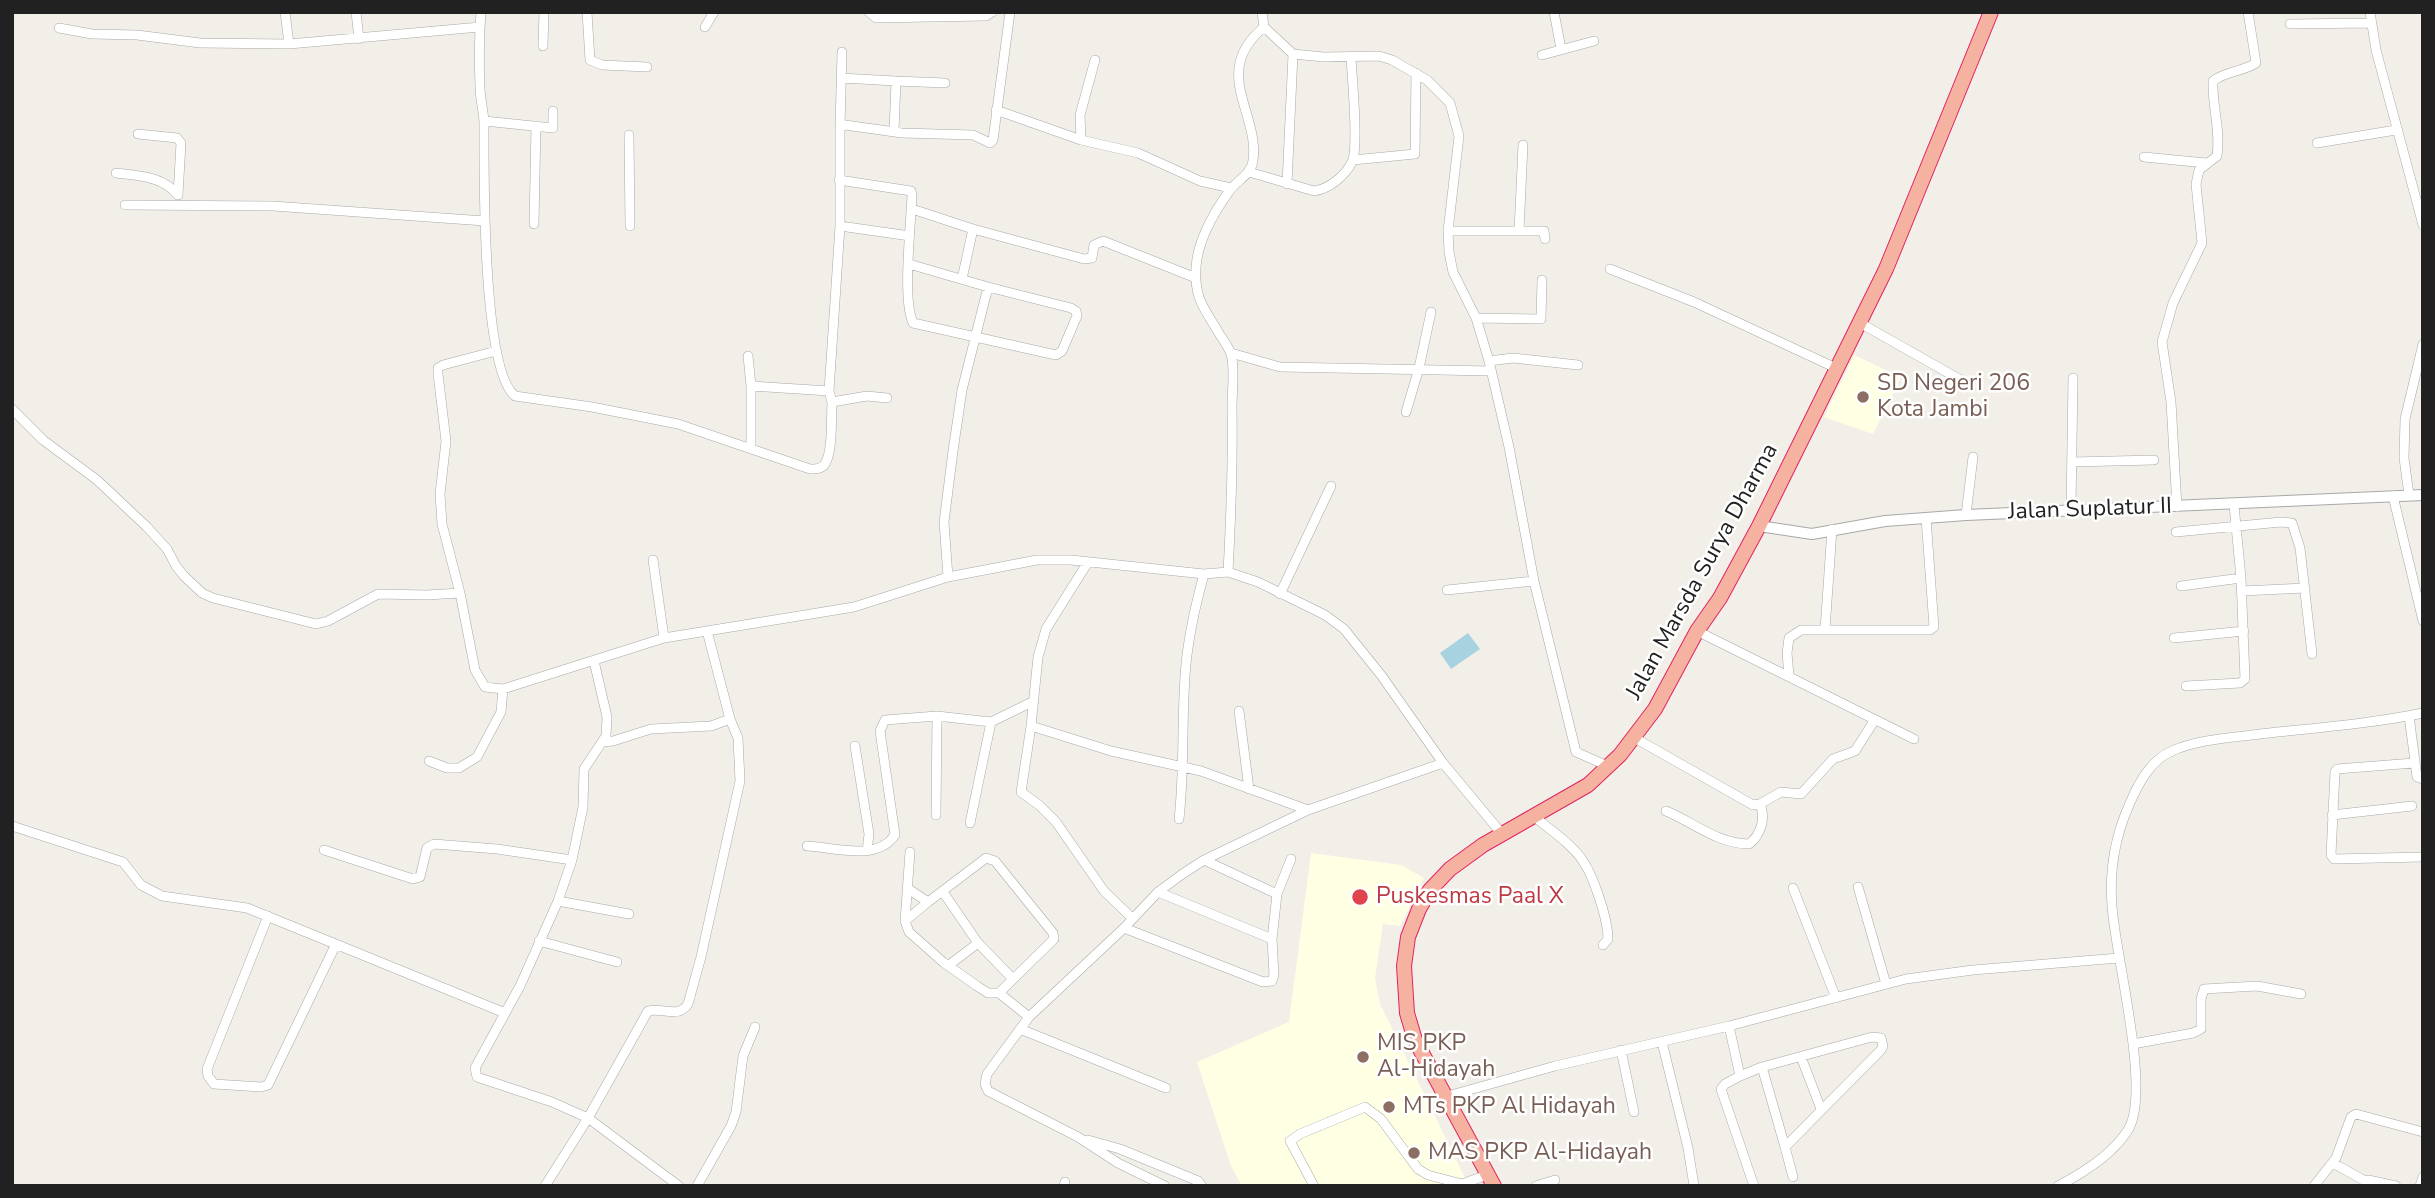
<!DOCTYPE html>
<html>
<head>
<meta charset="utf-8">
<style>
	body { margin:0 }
	#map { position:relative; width:2435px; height:1198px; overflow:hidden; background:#f2efe8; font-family:"Nunito Sans",sans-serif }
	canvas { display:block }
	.frame { position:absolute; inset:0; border:14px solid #212121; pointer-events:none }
</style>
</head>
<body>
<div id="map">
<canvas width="2435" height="1198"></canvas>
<div class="frame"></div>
</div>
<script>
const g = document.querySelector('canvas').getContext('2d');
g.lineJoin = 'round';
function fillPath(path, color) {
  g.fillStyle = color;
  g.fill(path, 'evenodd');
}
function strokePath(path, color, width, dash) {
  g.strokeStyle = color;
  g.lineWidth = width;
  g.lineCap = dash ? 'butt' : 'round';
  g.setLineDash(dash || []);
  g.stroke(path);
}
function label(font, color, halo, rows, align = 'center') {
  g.font = font + ' "Nunito Sans",sans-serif';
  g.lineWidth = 5;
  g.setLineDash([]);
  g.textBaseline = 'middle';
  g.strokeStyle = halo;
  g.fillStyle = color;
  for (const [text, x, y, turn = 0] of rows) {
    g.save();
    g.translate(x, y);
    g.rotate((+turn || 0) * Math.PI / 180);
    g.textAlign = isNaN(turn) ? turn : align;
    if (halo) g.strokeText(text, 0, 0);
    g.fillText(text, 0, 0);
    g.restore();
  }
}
fillPath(new Path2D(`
	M1854,355L1901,377L1873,434L1824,417Z
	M1311,853L1401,865L1424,878L1400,926L1383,924L1375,978L1380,1004L1469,1186H1242L1231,1166L1197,1062L1289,1022Z`), '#ffffe4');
fillPath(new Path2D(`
	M1468,633L1480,649L1451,669L1440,653Z`), '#a7d3e1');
const minor = new Path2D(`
	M285,12L289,44
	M356,12L359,39
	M481,12C479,37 479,62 480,87C480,99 484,112 484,124C484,171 482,370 515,396L592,407L678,424L810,469C816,469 822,469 825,464C833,451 831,418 832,402
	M587,12L590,60L602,65L647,67
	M869,12L876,18L986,16L992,12
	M1262,12L1264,27
	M1554,12L1561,49
	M2370,12L2376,50L2423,225
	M2290,24L2371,23
	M705,27L714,12
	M59,28L92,34L137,35L200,43L289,44L480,27
	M543,46L544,12
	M1542,55L1594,41
	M841,78L896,81L894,131
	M896,81L945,83
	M996,110L1081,140L1138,153L1200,181L1231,188
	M484,121L553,128V111
	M840,127L842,52
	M138,134L177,138L181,143L178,195
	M629,135L630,226
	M1081,140L1080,115L1095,60
	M2317,143L2396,130
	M2144,157L2206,163
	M1353,160L1415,154L1416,73
	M1249,172L1314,191C1329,189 1345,176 1352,162C1359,147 1352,78 1351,57
	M116,173C140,176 162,176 178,195
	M839,180L911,191L912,195C911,225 902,299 913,323L1056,355L1062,351L1077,316L1076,311L1071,308L988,287L909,264
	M1287,184L1293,54
	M125,205L273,206L485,221
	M912,209L973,229
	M534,224L536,126
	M840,226L910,236
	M1448,231H1519L1523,145
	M1519,231H1544L1545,239
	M1610,269L1694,302L1836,368
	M962,279L973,229L1084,259L1092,258L1094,245L1103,241L1196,278
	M1476,318L1541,319L1542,280
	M1860,323L1968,384
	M496,351L443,365L438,368V374L446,441L440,494L442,524L460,593L475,670L485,687L503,689L664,638L854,607L948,577L1037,560H1071L1204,574L1228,572L1258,582L1325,615L1344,629L1381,675L1443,763L1502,834
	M1231,353L1280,367L1491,371
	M748,356L751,386V449
	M1489,361L1513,358L1578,365
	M751,386L829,391L832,402L867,396L887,398
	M829,391L840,226V127L845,125L902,133L973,135L990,143L993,140L1010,12
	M12,409L43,440L97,480L147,527L167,549L176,566L184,576L202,593L213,598L316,624L328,621L378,594L427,595L460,593
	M1406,412L1419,368L1431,312
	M2072,462L2154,460
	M2409,495L2404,458L2405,419L2423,344
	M2393,496L2423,621
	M2177,507L2171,402L2162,342L2173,303L2202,243L2196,184L2199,170L2217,156C2221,130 2212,107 2213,81C2226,71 2242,72 2256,63L2248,12
	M2071,509L2073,378
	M1966,515L1973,457
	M1832,529L1825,630H1930L1934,627L1926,518
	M2176,532L2281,522L2292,523L2300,548L2312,654
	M653,560L664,638
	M1088,562L1046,629L1038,657L1031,726L1111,751L1201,771L1308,810
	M1228,572C1231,517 1233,463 1232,407C1232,392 1235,367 1231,354C1229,348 1224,341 1220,335C1205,309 1194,300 1196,267C1198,239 1214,212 1230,190C1238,180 1251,174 1253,161C1260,113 1210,72 1264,27L1293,54L1324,57L1379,56L1392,60L1427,80L1450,103L1459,136L1448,231L1449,252L1453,272L1476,318L1489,361L1509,447L1534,581L1576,752L1610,767
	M948,577L944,522L953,451L962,390L988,287
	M2181,586L2241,578
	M1447,590L1534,581
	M2242,591L2305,588
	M1280,594L1331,486
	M1697,631L1914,739
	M2174,638L2244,631
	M594,661L607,717L606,736L584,769L583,807L572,860L558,901L520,986L475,1068L477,1077L552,1102L588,1118L679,1186
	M1789,676L1787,653L1789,638L1801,630H1825
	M2186,686L2240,683L2245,679L2241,578L2234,505
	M1239,711L1249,789
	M2409,716L2417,777L2423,779
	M1031,726L1021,792L1039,805L1056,822L1104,891L1132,918
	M1633,737L1753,805L1760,804L1781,792L1801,794L1833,759L1855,751L1874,721
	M603,742L613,741L651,729L711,726L730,719
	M855,746L869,834L867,851
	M429,761L447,768H459L477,757L501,712L503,689
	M2414,763L2337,769L2335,772L2331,855L2334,859L2423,857
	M1666,811C1693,822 1718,844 1749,844C1761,835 1766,818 1760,804
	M936,815L937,716
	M2332,815L2412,806
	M1535,817C1550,830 1572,844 1583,861C1594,877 1608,920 1608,939L1603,945
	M1179,819C1185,768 1181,715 1186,664C1189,634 1196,603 1204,574
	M970,823L991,722L1034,701
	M12,826L123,862L141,885L162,896L247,908L505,1013
	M807,846C833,847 877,862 895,835L880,731L885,720L937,716L991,722
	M324,850L413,879L420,877L427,848L434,844L497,849L572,860
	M910,852L905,921L909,932L943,962L977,986L988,993H999L1029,1017
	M1204,860L1277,894
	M1858,887L1886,984
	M907,888L928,902L986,858L995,861L1053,933L1054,939L999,993
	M1793,888L1836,998
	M943,892L978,943L1013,979
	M1158,892L1272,939L1277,894L1291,859
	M558,901L629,914
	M268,916L207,1069L208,1076L214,1084L261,1087L268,1085L336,944
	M905,921L928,902
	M1124,928L1263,982L1272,981L1274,975L1272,939
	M539,941L617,962
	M949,965L978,943
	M1729,1026L1740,1076L1762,1067L1872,1037L1881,1038L1883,1046L1881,1050L1785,1147L1793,1177
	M1020,1029L1166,1088
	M1662,1042L1688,1148L1694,1186
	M2133,1044L2193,1033L2201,1029V999L2204,989L2257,986L2301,994
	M1621,1050L1634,1112
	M1801,1057L1821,1109
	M1762,1067L1785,1147
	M1740,1076L1725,1084L1721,1089L1754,1186
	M1444,1097L1555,1066L1729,1026L1906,979L1973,970L2119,958
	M1088,1140L1120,1149L1198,1181L1202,1186
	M2333,1163L2374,1186
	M2368,1180L2396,1186
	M545,1186L588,1118L648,1011C663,1007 678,1019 688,1004L701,957L740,781L738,738L730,719L707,631
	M697,1186L731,1126L736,1112L743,1056L755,1027
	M1064,1186L1065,1182
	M1165,1186L1118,1163L1078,1137L988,1091L985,1084L987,1074L1029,1017L1124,928L1158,892L1181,875L1204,860L1308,810L1443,763
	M1314,1186L1290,1141L1300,1134L1365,1107L1381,1119L1418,1169L1428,1175L1462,1184L1487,1175
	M1536,1186L1555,1180
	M2058,1186C2083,1173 2113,1154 2128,1130C2152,1092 2115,955 2112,906C2109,869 2115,836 2130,803C2139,782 2151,760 2172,751C2199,739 2231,738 2260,734C2314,728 2369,724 2423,713
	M2314,1186L2336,1158L2351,1117L2356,1114L2423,1132
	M2420,1186L2423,1177`);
const tertiary = new Path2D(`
	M1759,526L1812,534L1885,521L1966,515L2423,495`);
const trunk = new Path2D(`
	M1494,1186L1415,1040L1407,1013L1404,966L1408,937L1419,909L1430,890L1450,869L1483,845L1588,785L1620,755L1655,709L1697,631L1720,598L1759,526L1886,269L1991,12`);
strokePath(minor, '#a8a8a8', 10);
strokePath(tertiary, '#a8a8a8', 12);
strokePath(trunk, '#e22363', 16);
strokePath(minor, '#fff', 9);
strokePath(tertiary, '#fff', 10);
strokePath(trunk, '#f5b2a0', 14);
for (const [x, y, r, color] of [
	[1863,397,7,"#8d6e63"],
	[1360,897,9,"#e0444e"],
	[1363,1057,7,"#8d6e63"],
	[1389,1107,7,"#8d6e63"],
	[1414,1153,7,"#8d6e63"]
]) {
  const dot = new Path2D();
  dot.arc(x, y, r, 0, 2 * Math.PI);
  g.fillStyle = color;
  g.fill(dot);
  strokePath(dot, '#fff', 2.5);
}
label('23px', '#785e54', '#fff', [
	["SD Negeri 206",1877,384],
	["Kota Jambi",1877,410],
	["MIS PKP",1377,1044],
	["Al-Hidayah",1377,1070],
	["MTs PKP Al Hidayah",1403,1107],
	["MAS PKP Al-Hidayah",1428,1153]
], 'left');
label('23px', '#212121', '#fff', [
	["Jalan Suplatur II",2090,510,-2],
	["Jalan Marsda Surya Dharma",1703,572,-61]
]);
label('23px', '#be3a42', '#fff', [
	["Puskesmas Paal X",1376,897]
], 'left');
</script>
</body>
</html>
